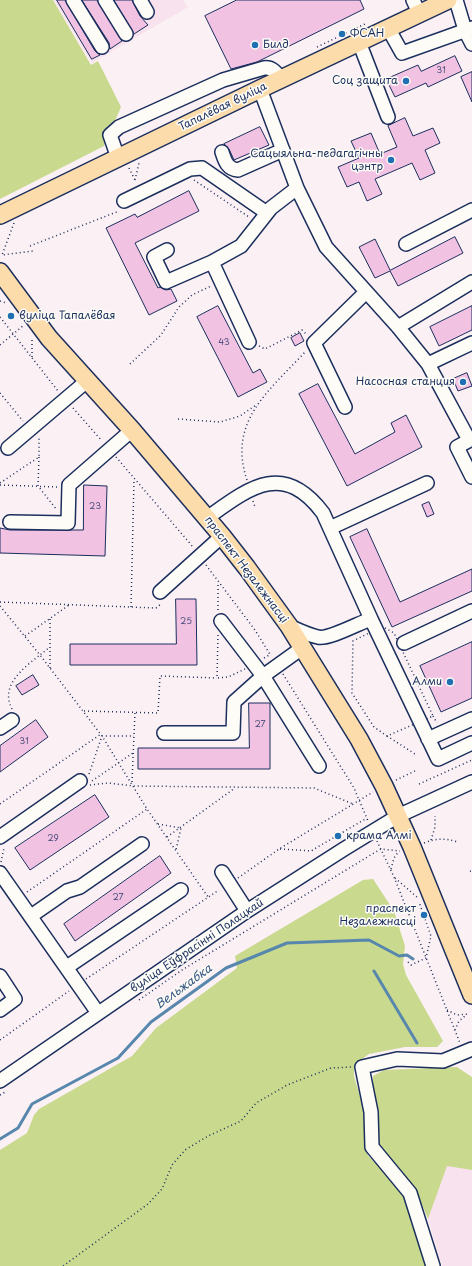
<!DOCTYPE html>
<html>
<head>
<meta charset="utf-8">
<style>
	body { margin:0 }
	canvas { display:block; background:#fbf0f3 }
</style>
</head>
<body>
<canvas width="472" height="1266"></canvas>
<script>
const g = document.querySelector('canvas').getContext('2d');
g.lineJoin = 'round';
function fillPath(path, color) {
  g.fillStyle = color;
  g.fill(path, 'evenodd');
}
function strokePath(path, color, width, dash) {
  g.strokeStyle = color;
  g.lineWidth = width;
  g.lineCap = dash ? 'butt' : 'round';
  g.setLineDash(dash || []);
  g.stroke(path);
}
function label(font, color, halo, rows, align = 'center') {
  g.font = font + ' "Playpen Sans",sans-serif';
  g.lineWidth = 3;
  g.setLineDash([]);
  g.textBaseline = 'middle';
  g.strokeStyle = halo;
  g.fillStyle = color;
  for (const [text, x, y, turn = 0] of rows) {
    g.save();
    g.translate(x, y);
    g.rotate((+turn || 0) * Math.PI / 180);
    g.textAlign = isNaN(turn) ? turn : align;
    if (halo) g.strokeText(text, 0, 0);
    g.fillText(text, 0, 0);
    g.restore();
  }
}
fillPath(new Path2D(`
	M54,0H183L188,7L92,63Z
	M447,1165L472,1170V1266H442L428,1219Z`), '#f8e2ee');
fillPath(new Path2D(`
	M0,0H53L91,65L98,61L121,107L104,146L0,199Z
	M373,879L394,911L405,946L403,964L406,975L443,1041L437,1047H405L369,1054L354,1065V1076L365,1114L368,1156L400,1187L426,1266H0V1150L27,1133L34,1115L39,1109L132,1056L156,1028L237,968L235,956L363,880Z
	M457,1067L472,1077V1170L447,1166L428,1219L415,1188L378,1146L373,1093V1076L384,1070Z`), '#c9d98e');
strokePath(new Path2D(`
	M374,971L417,1043
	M0,1139L18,1128L32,1104L118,1058L151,1022L226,968L287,943L369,940L399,956L407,955L413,959`), '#5887ad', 3);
const building = new Path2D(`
	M57,0H65L95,51L100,55L92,59Z
	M82,0H97L122,41L110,49L109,43Z
	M114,0H132L140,16L148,25L134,34Z
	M237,0H360L364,9L257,62L231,69L205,16Z
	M455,56L462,71L428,87L426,83L395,97L386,79L418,65L421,71Z
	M472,72V102L461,77Z
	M405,118L413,136L433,128L440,143L425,150L435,173L420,180L412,163L375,179L382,194L367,201L359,182L347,187L338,167L359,158L351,141L371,133L380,154L397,147L388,126Z
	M260,127L269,145L234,160L229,149L224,144Z
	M189,191L199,211L135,243L158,288L160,287L166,290L171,289L177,301L149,315L106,228L135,214L137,217Z
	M455,237L463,253L398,286L390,271L375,278L359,247L375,239L390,270Z
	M218,306L253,373L260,369L267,382L238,397L197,317Z
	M472,306V330L439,346L430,327Z
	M300,333L304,341L295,346L291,338Z
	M467,373L472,386L458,391L453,379Z
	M318,384L355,454L395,432L391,423L406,415L422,447L347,486L299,394Z
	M84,485L107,486L105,556L0,553V528L10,530H83Z
	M429,502L434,514L427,517L422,505Z
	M367,529L400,602L472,569V591L392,627L350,537Z
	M176,599H196L197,665H70V644H176Z
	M472,642V698L441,712L420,666Z
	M33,675L39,685L22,695L16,686Z
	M249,703H270V769H138V748H249Z
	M36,720L48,737L0,772V746Z
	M95,795L109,817L30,870L15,848Z
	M160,856L171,873L75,941L64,924Z`);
fillPath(building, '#f2c2e3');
strokePath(building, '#1b2f5e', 1);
const minor = new Path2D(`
	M73,0L102,47
	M105,0L126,34
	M140,0L147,12
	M413,0L419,13
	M456,0L465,30L472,44
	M388,28L402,53L472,28
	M359,42L388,117
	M260,89L297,188L326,247L398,327L428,364L469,440
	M222,152C225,161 227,169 238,170L283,150
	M118,158L110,135L119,127L223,80L264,68C272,67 276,72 281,79
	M124,201L190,169L202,168L267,213
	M406,244L472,210
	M167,250L154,257L166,282L212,262
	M398,327L472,282
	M249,342L212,262L241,246L271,208L297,188
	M428,364L472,343
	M345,407L314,343L366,292
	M472,439L457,447L472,477
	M8,448L88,380
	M207,518C249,488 283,460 323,513L371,619
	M10,522L68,523L69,485L132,430
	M330,528L427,483
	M160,592L222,536
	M221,621L263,676L319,766
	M289,626C298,630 308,635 318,637C328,640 359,623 371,619L438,759L472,743
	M404,643L472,611
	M0,728L12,720
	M164,733H233L234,702L263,676L302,648
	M428,739L472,719
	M0,837L80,781
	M222,872L247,911
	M0,873L98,1013
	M31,916L67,891L80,887L142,844
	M67,967L181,890
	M0,976L15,999L0,1010
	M0,1081L247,911L344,849L398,816L472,782
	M433,1266L410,1193L372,1147L371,1112L362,1067L397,1059L443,1061L472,1049`);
const major = new Path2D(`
	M0,215L260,89L448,0
	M0,272L49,338L132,430L222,536L247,568L289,626L359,739L384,786L412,847L472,995`);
strokePath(minor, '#1b2f5e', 16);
strokePath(major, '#1b2f5e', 20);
strokePath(new Path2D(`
	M317,47L367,23
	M129,168L136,182
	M135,180L139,163
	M194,180L249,217
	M14,223L2,255L33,251
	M30,246L119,211
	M0,301L6,303
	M0,317L58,391
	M0,345L24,325
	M259,346L265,349L302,330L306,334
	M32,357V337
	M130,364L161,335L179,307L192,295L211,286
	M0,393L23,421
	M73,408L102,441
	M178,419L220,422L240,416L256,405
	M39,457L38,486L57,510
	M116,457L193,547
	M247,480C227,421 270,390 306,351
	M0,483L39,457V436
	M0,485L58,487
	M253,501L255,507
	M206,565L255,630L271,656
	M0,602L156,608L161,604
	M0,606L40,655L50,647
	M131,607L134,479
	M218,610V582
	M50,619V669
	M385,628L394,633L433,716L387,736L374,727L352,693L353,641L377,629Z
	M218,635L217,678L228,677L245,669
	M25,636L69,605
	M264,658L271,654
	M283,674L354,788L368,821
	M12,709C0,686 22,669 40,655L102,736L147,809L208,897
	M84,711L158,713L160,676L217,678
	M433,716L437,723
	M387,736L415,754
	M89,774L102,736H134
	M396,780L415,771
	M92,781L133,753
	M132,782L135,712
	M419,784L472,760
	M90,785L108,783L134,786L314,788L353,804
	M0,804L101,734
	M158,824L181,828L176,850
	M167,837L235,788
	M431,840L435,827V816
	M377,841L394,877L460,1043
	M424,843C437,838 445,838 458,842
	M280,849L311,851L367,818
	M1,862L4,848
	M391,869L394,858L399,851
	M470,871L472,872
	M238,878L279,849L373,792
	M395,878L418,898
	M27,892L147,809
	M408,962L411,965L426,958L431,936L419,902
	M86,979L219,890
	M139,1000L182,970L369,856L381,849L400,851
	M447,1010L457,1015L469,1014
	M455,1030L459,1021L465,1016
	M0,1040L69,991
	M0,1095L7,1091
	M63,1266L148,1204L162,1189L172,1165L185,1150L208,1136L241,1121L256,1103L287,1085L331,1068L352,1067`), '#1b2f5e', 1.5, [1, 3]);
strokePath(minor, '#fdfcf7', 13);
strokePath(major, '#fddcac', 17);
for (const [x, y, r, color] of [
	[342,34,4,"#1f6fb2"],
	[255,45,4,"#1f6fb2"],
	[406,81,4,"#1f6fb2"],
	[391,160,4,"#1f6fb2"],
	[11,316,4,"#1f6fb2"],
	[463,382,4,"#1f6fb2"],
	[450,682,4,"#1f6fb2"],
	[338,836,4,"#1f6fb2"],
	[424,915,4,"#1f6fb2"]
]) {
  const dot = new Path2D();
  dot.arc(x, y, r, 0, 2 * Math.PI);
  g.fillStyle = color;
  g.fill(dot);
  strokePath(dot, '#fdfcf7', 1.5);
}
label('9px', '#51547f', null, [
	["31",441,71],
	["43",224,343],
	["23",95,507],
	["25",186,622],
	["27",260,725],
	["31",24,742],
	["29",53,839],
	["27",118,898]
]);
label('11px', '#1b2f5e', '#fdfcf7', [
	["ФСАН",350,34,"left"],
	["Билд",263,45,"left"],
	["Соц защита",398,81],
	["Сацыяльна-педагагічны",383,154],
	["цэнтр",383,167],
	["вуліца Тапалёвая",19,316,"left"],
	["Насосная станция",455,382],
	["Алми",442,682],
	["крама Алмі",346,836,"left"],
	["праспект",416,909],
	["Незалежнасці",416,922]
], 'right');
label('11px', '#1b2f5e', '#fdfcf7', [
	["Тапалёвая вуліца",223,107,-26],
	["праспект Незалежнасці",246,570,53],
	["вуліца Еўфрасінні Полацкай",197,946,-34]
]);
label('italic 12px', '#3a5b86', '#fdfcf7', [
	["Вельжабка",184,987,-36]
]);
</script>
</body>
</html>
